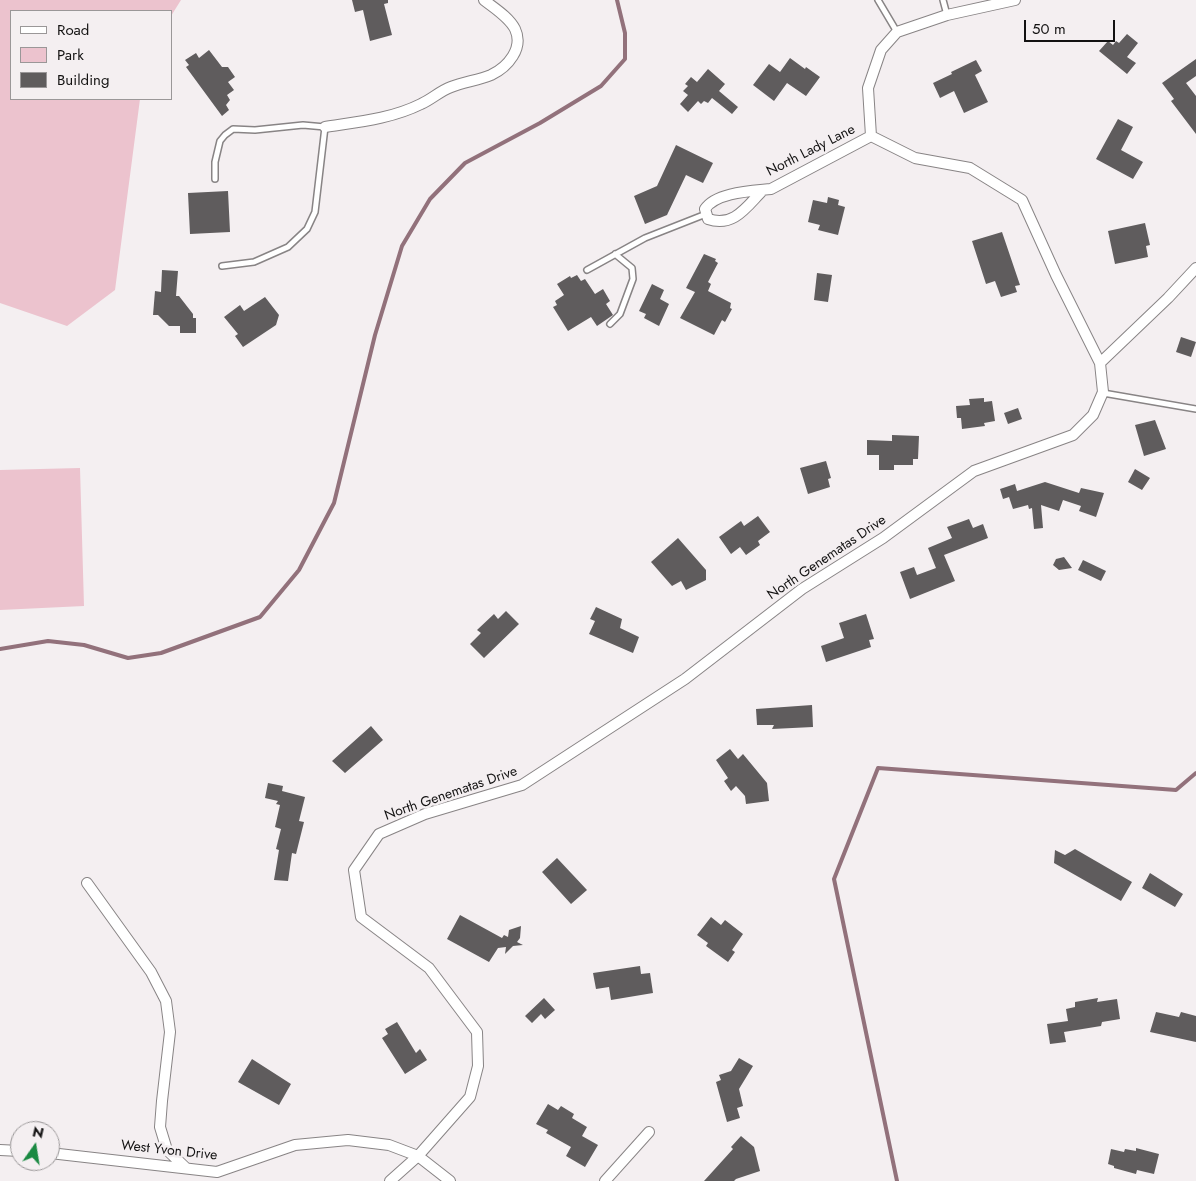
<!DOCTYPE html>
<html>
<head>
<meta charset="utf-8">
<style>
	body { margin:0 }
	#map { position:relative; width:1196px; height:1181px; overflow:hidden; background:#f4eff1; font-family:Jost,sans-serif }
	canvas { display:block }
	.legend { position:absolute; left:10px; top:10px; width:162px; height:90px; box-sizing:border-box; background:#f4eff1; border:1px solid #9a9798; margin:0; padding:6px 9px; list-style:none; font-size:15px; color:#131212 }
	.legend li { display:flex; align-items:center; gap:10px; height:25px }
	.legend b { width:25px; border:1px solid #9a9798 }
	.north { position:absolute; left:10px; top:1121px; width:50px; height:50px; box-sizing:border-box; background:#f4eff1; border:1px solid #9a9798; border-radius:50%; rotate:13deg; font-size:14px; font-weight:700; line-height:20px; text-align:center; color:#131212 }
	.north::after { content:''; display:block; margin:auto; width:18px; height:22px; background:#1a8942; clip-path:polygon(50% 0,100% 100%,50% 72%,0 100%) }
	.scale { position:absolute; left:1024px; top:20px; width:91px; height:22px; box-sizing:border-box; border:2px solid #131212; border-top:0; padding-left:6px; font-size:15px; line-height:18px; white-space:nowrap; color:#131212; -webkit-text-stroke:4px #f4eff1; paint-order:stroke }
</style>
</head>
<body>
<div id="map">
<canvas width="1196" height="1181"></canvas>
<ul class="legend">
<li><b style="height:6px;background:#fff"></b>Road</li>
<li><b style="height:14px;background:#ecc3ce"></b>Park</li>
<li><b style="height:14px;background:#5f5c5d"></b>Building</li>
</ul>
<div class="north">N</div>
<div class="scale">50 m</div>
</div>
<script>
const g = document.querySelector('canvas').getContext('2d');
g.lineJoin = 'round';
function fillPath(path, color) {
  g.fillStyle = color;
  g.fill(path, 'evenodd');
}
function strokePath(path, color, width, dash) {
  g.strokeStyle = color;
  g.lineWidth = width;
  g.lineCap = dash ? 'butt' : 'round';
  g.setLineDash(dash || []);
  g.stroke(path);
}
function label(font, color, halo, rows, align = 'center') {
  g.font = font + ' Jost,sans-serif';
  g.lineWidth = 5;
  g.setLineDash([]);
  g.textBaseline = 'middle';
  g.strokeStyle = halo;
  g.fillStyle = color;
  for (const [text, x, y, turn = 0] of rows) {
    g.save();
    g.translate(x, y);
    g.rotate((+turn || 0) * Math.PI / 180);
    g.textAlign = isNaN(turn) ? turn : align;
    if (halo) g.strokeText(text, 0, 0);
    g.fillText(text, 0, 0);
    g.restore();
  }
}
fillPath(new Path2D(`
	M0,0H181L171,16V11H11V99H140L115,290L67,326L0,303Z
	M80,468L84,606L0,610V470Z`), '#ecc3ce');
strokePath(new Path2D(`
	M0,649L48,641L84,645L128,658L161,653L260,617L299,570L334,503L375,335L402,246L430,199L465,163L540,123L601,86L625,59V33L617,0
	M897,1181L834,879L878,768L1176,790L1196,773`), '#92717b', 4);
fillPath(new Path2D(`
	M352,0H388V3L384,4L392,35L370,41L363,10L355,12Z
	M1127,34L1138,43L1127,57L1136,63L1127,74L1099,51L1108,41L1113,45L1116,41L1119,43Z
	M209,50L222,67H228L235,77L228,82L234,90L227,95L230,100L226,105L229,110L222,116L186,67L189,65L185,60L196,53L199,58Z
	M790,58L805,69L806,67L820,77L806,96L787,83L774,101L753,85L769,64L780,72Z
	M1196,59V76L1186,83L1196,96V134L1171,101L1174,99L1162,83Z
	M976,60L982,71L975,75L988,102L964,113L954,91L940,98L933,83L952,74L951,72Z
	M708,69L725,84L719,91L738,107L732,114L712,98L708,103L704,101L701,104L698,101L688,112L680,104L688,95L683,91L688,86L685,84L691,77L697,82Z
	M1118,119L1133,127L1121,150L1143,162L1133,179L1096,159Z
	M676,145L713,163L703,183L686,175L667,215L645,224L634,196L657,186Z
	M228,191L230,232L190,234L188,193Z
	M828,197L839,200L838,205L845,207L838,235L818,230L820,225L808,222L813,200L827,203Z
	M1145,223L1150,245L1146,246L1148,257L1115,264L1108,231Z
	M1002,232L1020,285L1015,286L1017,292L1001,297L995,281L986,284L972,241Z
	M704,254L716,259L715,261L718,263L708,282L711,284L708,291L731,303L730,308L732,309L725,322L722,320L714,335L680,318L695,292L686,288Z
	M162,270L178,271L176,296H179L193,314V318H196V333H180V326H169L158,315H153L155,291L161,292Z
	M817,273L832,275L828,302L814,300Z
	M577,275L581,281L585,279L595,294L603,289L610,301L606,304L613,315L597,326L591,317L568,331L553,307L557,305L555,301L564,295L557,284L570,276L571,278Z
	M652,284L664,290L660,299L669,304L659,326L644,318L646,314L639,311Z
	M265,297L279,315L276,325L243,347L235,336L238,334L224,317L240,305L244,311Z
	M1181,337L1196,342L1191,357L1176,352Z
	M984,398V402L992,401L995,421L984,423L985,426L962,429L961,418H957L956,406L970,405L969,399Z
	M1018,408L1022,419L1008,424L1004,413Z
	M1155,420L1166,449L1144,456L1135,425Z
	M892,435L919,436L918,459H913V465H894V470H879V455H867V440L892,441Z
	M826,461L831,478L828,479L830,487L808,494L800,468Z
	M1135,469L1150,478L1142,490L1128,482Z
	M1045,482L1079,493L1081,488L1104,493L1096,517L1079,511L1081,506L1063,500L1059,511L1041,505L1043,528L1034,529L1032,508L1029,509L1028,505L1013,509L1009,497L1003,499L1000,489L1015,484L1017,491Z
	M758,516L770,532L758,541L760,545L746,555L740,547L731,554L719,537L741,521L744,526Z
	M969,519L973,528L983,524L988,538L944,555L955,581L910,599L900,572L914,567L917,575L936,568L928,548L952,538L947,527Z
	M678,538L706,570V580L686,590L681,581L672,586L651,562Z
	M1064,557L1072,568L1059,570L1053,565L1056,559Z
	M1083,560L1106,571L1101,581L1078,570Z
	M596,607L622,619L620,628L639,637L633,653L589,634L595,621L590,619Z
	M506,611L519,624L484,658L470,644L481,633L477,630L494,614L498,619Z
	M866,614L874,639L869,640L871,647L826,662L821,646L844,638L839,623Z
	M812,705L813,727L772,729L774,725H757L756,709Z
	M371,726L383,740L345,773L332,761Z
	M730,749L738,759L743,754L767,783L769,801L746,804L745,796L736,786L731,791L724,781L728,778L716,760Z
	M268,783L283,786L282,791L305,797L299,821L304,822L296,854L292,853L288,881L274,880L279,850L276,849L281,829L275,827L280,805L276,804L278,801L265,798Z
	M1075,849L1132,882L1121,901L1054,863L1055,850L1065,855Z
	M557,858L587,890L571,904L542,872Z
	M1150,873L1183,894L1175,907L1142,888Z
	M460,915L502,938L504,935L508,937L509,930L521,926L520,938L517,942L523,945L513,946L505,954L506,947L498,948L489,962L447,939Z
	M711,917L721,925L725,920L743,934L732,950L735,952L728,962L706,946L708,943L697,935Z
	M640,966L641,974L650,973L653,993L611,1000L609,987L596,989L593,973Z
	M544,998L555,1010L545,1019L541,1014L532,1023L525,1016Z
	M1098,998L1097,1002L1117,999L1120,1019L1102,1022L1101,1026L1064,1032L1066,1042L1050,1044L1047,1024L1068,1021L1066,1009L1075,1007V1002Z
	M1156,1012L1179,1017L1181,1012L1196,1016V1042L1150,1032Z
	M397,1022L416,1053L420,1049L427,1060L405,1074L382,1038L388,1034L385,1029Z
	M739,1058L753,1066L739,1089L743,1106L737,1108L740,1118L727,1122L716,1082L721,1080L719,1075L731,1071Z
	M252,1059L291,1084L279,1105L238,1082Z
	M548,1104L558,1110L561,1106L574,1114L572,1118L587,1127L582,1136L598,1145L585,1167L566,1156L571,1147L546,1133L548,1130L536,1124Z
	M741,1136L754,1147L760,1171L736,1179L734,1181H704L733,1149L731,1147Z
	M1136,1148L1159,1154L1154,1174L1137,1170L1136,1174L1114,1168V1166L1108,1164L1111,1149L1124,1152L1125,1149L1136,1151Z`), '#5f5c5d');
const service = new Path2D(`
	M878,0L897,32
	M943,0L947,15
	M215,179V162L220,141L225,135L233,129L255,130L303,125L325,127L315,212L307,229L288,247L254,262L222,266
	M587,270L645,238L706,214
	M610,324L620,314L633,279L632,268L615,254
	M1103,393L1196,409`);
const minor = new Path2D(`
	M325,127C357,122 391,119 421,104C432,99 440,91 451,87C464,82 479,80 491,75C508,67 524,48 515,29C509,17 494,8 484,0
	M763,190C747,206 734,228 708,219L705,209C716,192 753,191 771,189L871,136
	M1100,363L1168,298L1196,268
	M87,883L151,972L166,1001L170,1032L162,1101L160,1127L167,1150L186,1168
	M0,1150L20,1151
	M50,1153L217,1172L295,1145L348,1140L389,1145L418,1156L450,1181
	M390,1181L418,1156L470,1097L478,1066L477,1032L429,968L361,917L354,870L379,834L425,814L522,785L685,679L802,589L883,538L974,471L1073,435L1093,415L1103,392L1100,363L1056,275L1022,200L970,168L915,158L871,136L868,88L881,50L897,32L947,15L1015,0
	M605,1181L649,1132`);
strokePath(service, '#888485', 8);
strokePath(minor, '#888485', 12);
strokePath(service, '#fff', 5);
strokePath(minor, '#fff', 10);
label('14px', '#131212', '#f4eff1', [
	["North Lady Lane",811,151,-27],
	["North Genematas Drive",827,558,-34],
	["North Genematas Drive",451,794,-19],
	["West Yvon Drive",169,1151,6]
]);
</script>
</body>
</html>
